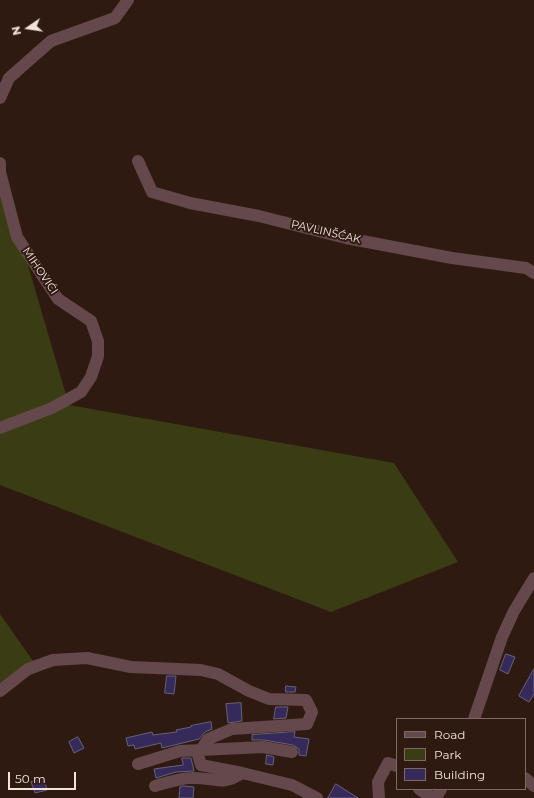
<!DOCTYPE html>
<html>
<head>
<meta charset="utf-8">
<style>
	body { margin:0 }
	#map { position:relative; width:534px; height:798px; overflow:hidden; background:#2f1a11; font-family:Montserrat,sans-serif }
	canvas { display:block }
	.legend { position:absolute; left:396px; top:718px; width:130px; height:72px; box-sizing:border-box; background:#2f1a11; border:1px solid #7d6a63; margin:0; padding:5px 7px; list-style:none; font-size:12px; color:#f2e3dd }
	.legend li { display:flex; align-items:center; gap:8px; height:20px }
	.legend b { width:20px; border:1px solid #7d6a63 }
	.north { position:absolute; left:8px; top:8px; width:40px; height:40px; -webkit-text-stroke:3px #2f1a11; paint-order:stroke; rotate:257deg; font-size:11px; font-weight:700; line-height:16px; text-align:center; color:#f2e3dd }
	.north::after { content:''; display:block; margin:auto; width:14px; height:18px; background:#f2e3dd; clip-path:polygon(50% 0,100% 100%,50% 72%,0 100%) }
	.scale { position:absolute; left:8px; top:772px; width:68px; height:18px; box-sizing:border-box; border:2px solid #f2e3dd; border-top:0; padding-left:5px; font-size:12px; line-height:14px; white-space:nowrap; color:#f2e3dd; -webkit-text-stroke:3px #2f1a11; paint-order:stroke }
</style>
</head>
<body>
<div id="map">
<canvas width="534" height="798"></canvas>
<ul class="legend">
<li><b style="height:5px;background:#64484b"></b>Road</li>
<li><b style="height:11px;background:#3a3d13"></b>Park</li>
<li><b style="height:11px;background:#362a5a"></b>Building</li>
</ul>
<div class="north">N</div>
<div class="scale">50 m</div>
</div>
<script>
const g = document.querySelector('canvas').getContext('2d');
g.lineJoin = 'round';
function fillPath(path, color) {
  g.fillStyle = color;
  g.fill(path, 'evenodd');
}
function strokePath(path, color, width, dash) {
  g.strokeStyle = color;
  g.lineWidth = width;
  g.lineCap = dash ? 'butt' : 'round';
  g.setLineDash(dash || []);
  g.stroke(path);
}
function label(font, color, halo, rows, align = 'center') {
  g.font = font + ' Montserrat,sans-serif';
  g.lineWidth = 4;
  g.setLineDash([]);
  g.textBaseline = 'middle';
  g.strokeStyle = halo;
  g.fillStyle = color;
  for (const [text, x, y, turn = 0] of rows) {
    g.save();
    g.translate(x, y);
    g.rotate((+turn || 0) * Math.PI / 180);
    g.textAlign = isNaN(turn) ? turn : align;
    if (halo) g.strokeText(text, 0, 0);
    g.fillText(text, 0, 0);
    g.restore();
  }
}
fillPath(new Path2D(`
	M0,170L69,405L394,463L458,562L331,612L0,485Z
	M0,614L40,671L0,687Z`), '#3a3d13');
const building = new Path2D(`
	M506,654L515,657L508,674L500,670Z
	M534,669V694L529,702L519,696Z
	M167,676H176L174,694L165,693Z
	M286,686L296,687L295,692H286Z
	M241,703L242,721L228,723L226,704Z
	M276,707H288L286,718L274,719Z
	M211,722L212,729L205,732L199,739L162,748L161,743L135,749L134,745L128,746L126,738L152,732L153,735L177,732L176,730L191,727V726Z
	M295,732L294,737L309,739L306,756L299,755V749L293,745L264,740H252V735Z
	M78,737L84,748L74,753L69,742Z
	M267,755L274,757L273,765L266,764Z
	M182,758H191L194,771L176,772L156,778L154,769L183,765Z
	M44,779L47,790L35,793L31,782Z
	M336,784L358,798H328Z
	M183,786L194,787L193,798H179L180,787Z`);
fillPath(building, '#362a5a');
strokePath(building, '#66627a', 1);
strokePath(new Path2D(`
	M0,98L9,78L51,41L115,18L128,0
	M138,161L152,192L190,203L259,216L346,238L452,258L526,268L534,273
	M0,163V172L17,237L58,299L91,321L98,341V356L91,377L81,392L52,408L0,428
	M0,691L28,669L53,660L87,658L131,667L201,670L218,674L249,691L269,699L306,700L312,712L307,724L232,729L208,739L198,755L201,765L242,773L292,785L317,798
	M474,719L502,637L514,611L534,578
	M138,764L180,751L263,747L292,752
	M525,778L534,786
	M155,786C166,783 179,778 192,778C214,777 221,787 242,773
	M419,789L433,798
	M379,798L378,782L388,763L397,766
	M436,798L441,789`), '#64484b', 12);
label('11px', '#f2e3dd', '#2f1a11', [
	["PAVLINŠĆAK",326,232,13],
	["MIHOVIĆI",40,271,56]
]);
</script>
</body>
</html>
